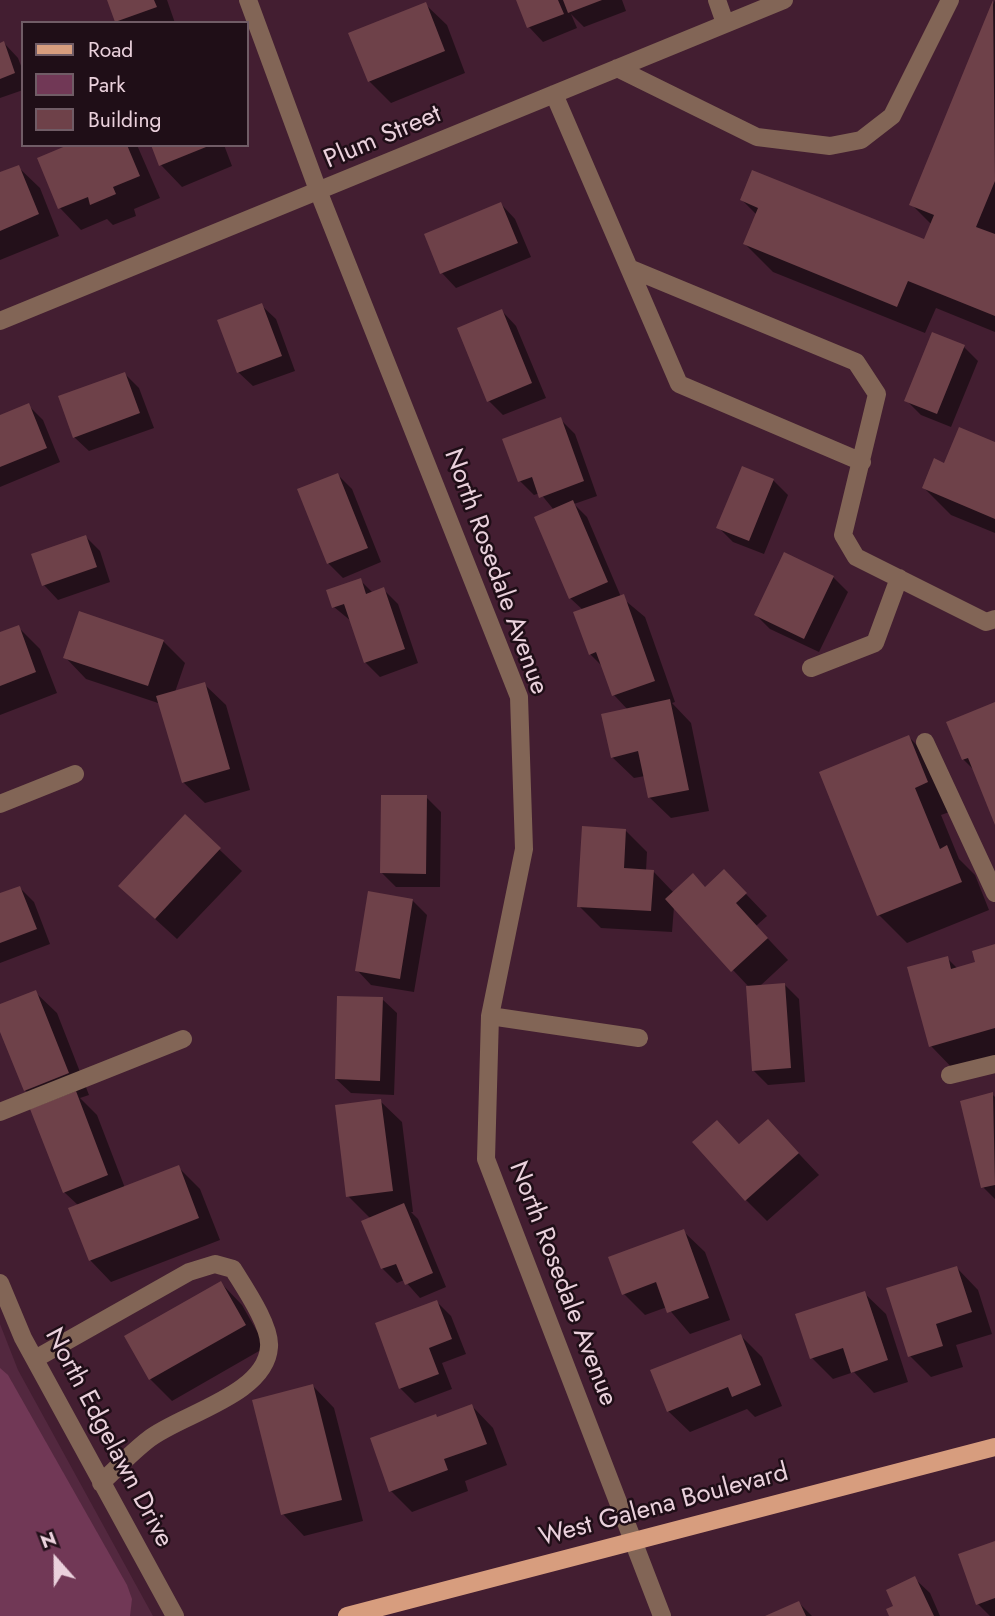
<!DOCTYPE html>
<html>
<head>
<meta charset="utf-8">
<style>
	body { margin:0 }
	#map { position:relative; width:995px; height:1616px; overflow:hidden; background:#431e31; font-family:Jost,sans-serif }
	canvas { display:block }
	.legend { position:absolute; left:21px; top:21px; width:228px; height:126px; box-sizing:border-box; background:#1f0e17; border:2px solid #705c66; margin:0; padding:9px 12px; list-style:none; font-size:21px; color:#ead1dc }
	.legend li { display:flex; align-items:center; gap:14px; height:35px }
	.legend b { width:35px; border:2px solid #705c66 }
	.north { position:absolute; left:21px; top:1525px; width:70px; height:70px; -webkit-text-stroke:5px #1f0e17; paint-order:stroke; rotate:339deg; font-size:19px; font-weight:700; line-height:28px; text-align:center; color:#ead1dc }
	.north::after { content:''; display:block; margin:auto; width:24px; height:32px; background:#ead1dc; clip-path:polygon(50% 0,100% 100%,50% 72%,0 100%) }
</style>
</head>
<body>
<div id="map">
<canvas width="995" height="1616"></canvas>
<ul class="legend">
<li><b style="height:9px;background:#d79d7e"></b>Road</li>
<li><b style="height:19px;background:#713856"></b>Park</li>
<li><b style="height:19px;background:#6e4149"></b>Building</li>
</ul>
<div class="north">N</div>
</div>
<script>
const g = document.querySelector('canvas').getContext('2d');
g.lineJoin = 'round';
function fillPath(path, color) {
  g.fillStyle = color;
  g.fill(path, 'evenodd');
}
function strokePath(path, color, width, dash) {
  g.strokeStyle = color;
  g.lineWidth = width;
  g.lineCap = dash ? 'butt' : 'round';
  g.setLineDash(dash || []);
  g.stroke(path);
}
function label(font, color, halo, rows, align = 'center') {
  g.font = font + ' Jost,sans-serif';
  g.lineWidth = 5;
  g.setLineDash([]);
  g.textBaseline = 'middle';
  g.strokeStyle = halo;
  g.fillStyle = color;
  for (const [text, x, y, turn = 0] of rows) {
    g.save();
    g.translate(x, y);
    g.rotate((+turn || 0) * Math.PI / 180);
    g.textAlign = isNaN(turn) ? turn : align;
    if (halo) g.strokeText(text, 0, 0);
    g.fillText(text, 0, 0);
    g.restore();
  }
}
fillPath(new Path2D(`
	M0,1324L18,1370L153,1616H0Z`), '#53283f');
fillPath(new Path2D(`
	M0,1368L8,1375L127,1585L132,1599L130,1616H0Z`), '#713856');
fillPath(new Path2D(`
	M109,0H167L175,23H118Z
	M518,0H622L626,11L584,27L571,14L577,28L543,42L529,27Z
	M995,0V332L936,308L925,333L773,272L745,244L757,215L742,200L925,241L932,225L911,204Z
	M425,4L447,25L465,73L391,103L369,81Z
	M4,43L18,58L23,71V90L0,98V45Z
	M72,145H137L160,198L134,209L136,216L113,225L107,219L81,230L60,208Z
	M153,145H224L232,166L182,187L161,165Z
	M18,167L40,188L59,236L0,260V174Z
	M501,204L515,219L531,257L456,288L442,273Z
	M261,305L276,319L295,371L253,386L238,372Z
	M502,311L516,326L546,398L503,415L489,401Z
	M964,347L978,361L951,427L921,415L906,400Z
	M125,374L139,388L154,428L89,451L74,437Z
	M28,405L43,420L60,462L0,487V417Z
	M560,419L575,434L597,496L574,504L587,517L621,597L645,617L675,702L672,703L691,723L709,811L671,818L649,797L645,776L634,778L612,757L628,710L614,695L604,668L590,654L583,610L570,598L554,510L540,493L534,495L520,481Z
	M995,444V533L951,515L924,488Z
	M338,475L352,489L381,562L343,578L328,563Z
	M773,480L788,495L764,554L733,542L718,527Z
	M86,537L100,551L110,582L58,600L44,585Z
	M784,554L833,577L848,592L819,652L770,629L756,615Z
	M360,580L373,593L383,589L398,604L418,663L380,677L365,662L351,621L334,607Z
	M18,627L40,649L57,693L0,715V634Z
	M163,641L185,663L175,692L204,684L226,705L250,790L205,803L183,782L161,704L86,679L65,657Z
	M995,704V821L975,771L963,759Z
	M909,737L936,765L955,810L941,815L959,859L975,875L989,910L907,943L879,915Z
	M426,797L441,812L440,887H396L381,872Z
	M185,817L242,871L177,939L142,907Z
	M625,830L647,852L646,871H653L674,893L706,889L745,893L767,916L756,926L788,960L760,986L785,985L799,999L805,1082L768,1085L753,1070L748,986L674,907L672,932L601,928L579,906Z
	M20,888L34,902L50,944L0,963V895Z
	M412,900L427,915L414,992L371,985L357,970Z
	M995,946V1063L958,1074L931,1046L947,958L958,969L977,964Z
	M35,992L57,1013L89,1095L80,1098L97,1115L125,1188L178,1167L200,1189L220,1240L111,1282L90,1260L79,1206L64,1192L41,1106L25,1090L0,1027V1006Z
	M382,999L397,1013L394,1095L351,1093L336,1079Z
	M992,1094L995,1097V1199L983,1187Z
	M380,1101L402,1122L413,1212H411L418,1219L446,1287L420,1298L404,1280L397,1283L382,1268L371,1219L348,1196Z
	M768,1121L819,1175L767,1221L746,1200L717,1122L741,1146Z
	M683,1231L705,1252L730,1320L690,1334L667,1307L645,1315L624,1294Z
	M957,1268L978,1290L992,1334L956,1345L963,1367L931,1377L910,1356Z
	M221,1283L242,1305L266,1347L172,1401L150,1379Z
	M864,1293L886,1314L908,1382L874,1393L854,1372L833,1379L812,1358Z
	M437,1302L451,1316L466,1354L442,1363L452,1389L415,1403L400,1388Z
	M741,1336L762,1357L782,1406L755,1417L747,1409L690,1432L668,1411Z
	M313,1386L334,1408L363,1521L304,1536L283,1514Z
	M472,1406L493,1428L507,1465L465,1481L468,1491L412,1512L391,1491L438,1419Z
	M995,1543V1616H990L978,1604Z
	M915,1579L930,1593L940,1616H891Z
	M799,1603L812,1616H769Z`), '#0007');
fillPath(new Path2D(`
	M107,0H154L157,7L115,22Z
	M516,0H558L564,14L527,28Z
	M563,0H602L568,13Z
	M993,0L995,181L976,227L995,234V316L908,281L897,307L743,244L758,208L740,200L752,170L924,239L934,215L909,205Z
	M426,2L445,51L368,82L348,33Z
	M4,41L15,73L0,79V43Z
	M68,145H127L140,176L113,187L116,194L90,205L88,197L58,209L37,158Z
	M151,145H211L159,166Z
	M19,165L39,214L0,231V172Z
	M501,202L518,243L440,274L424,234Z
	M262,303L282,356L237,373L217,320Z
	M502,309L532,383L487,402L457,328Z
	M932,332L965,345L937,414L904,401Z
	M125,372L140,413L73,438L58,396Z
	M29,403L47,448L0,467V415Z
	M561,417L584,481L539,498L532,477L518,482L502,439Z
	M959,427L995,442V519L922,488L934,458L944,463Z
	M742,466L774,479L749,541L716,528Z
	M338,473L368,548L327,564L297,489Z
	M573,500L608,582L569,599L534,517Z
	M86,535L97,567L42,586L31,554Z
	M784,552L834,576L804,639L754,615Z
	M361,578L366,594L384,587L405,649L364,663L344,604L332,608L326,590Z
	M624,594L655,681L612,696L596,652L589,655L573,612Z
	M79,611L164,640L148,686L63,658Z
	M19,625L36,672L0,686V632Z
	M205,682L230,769L182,783L156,696Z
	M670,699L689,790L648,798L638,751L611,758L601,714Z
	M995,702V825L968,758L962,760L946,722Z
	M909,735L928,782L915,788L940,849L947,845L962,882L877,916L819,772Z
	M381,795H427L426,874L380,873Z
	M185,814L221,848L155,919L118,886Z
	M582,826L626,829L624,868L654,870L651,911L577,907Z
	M724,869L747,893L736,903L768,938L731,972L665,899L693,873L705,887Z
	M20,886L37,929L0,943V893Z
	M368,891L413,899L400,979L355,971Z
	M995,944V1028L929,1047L907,967L948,956L951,969L975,962L972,951Z
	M785,983L791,1068L752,1071L746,986Z
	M36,990L69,1073L24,1091L0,1032V1004Z
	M337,996L383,997L380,1081L335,1079Z
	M76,1091L108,1175L63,1193L30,1109Z
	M993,1092L995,1185L981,1188L960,1101Z
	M381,1099L393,1191L346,1197L335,1105Z
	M768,1119L799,1153L745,1201L692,1142L717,1120L739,1144Z
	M179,1165L199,1218L89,1261L68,1208Z
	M404,1203L433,1273L405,1285L396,1264L381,1269L361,1221Z
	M684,1229L709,1298L667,1313L656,1282L622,1295L608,1257Z
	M957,1266L972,1312L936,1324L943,1346L908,1357L886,1288Z
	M221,1281L246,1325L149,1380L124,1336Z
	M865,1291L888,1360L851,1373L843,1348L810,1359L795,1314Z
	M437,1300L452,1339L429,1348L439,1374L399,1389L375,1323Z
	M741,1334L761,1385L732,1397L728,1387L667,1412L650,1370Z
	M313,1384L342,1500L281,1515L252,1400Z
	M472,1404L487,1444L444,1459L448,1470L389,1492L370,1438L436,1414L437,1417Z
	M995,1541V1598L976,1605L958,1554Z
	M915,1576L934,1616H889L886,1609L893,1606L886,1590Z
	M799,1601L806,1616H765Z`), '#6e4149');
strokePath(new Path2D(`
	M248,0L319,193L519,697L524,849L490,1016L486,1159L662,1616
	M717,0L725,23
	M617,68L757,137L830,146L861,140L892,116L950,0
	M554,94L679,384L862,462
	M629,268L856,362L877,394L843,535L856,557L986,622L995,619
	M0,321L784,0
	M811,668L875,643L899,578
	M925,742L995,893
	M0,804L75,774
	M490,1016L639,1038
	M950,1075L995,1064
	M0,1112L183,1039
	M0,1283L23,1338L175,1616
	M35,1359L189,1272L215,1264L233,1269C244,1287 271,1326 269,1347C266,1395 181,1414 149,1439C132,1452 117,1468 101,1483`), '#826556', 18);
strokePath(new Path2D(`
	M347,1616L995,1447`), '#d79d7e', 18);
label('26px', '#ead1dc', '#1f0e17', [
	["Plum Street",383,138,-23],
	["North Rosedale Avenue",495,572,70],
	["North Rosedale Avenue",562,1284,69],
	["North Edgelawn Drive",108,1438,62],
	["West Galena Boulevard",664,1506,-15]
]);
</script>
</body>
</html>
